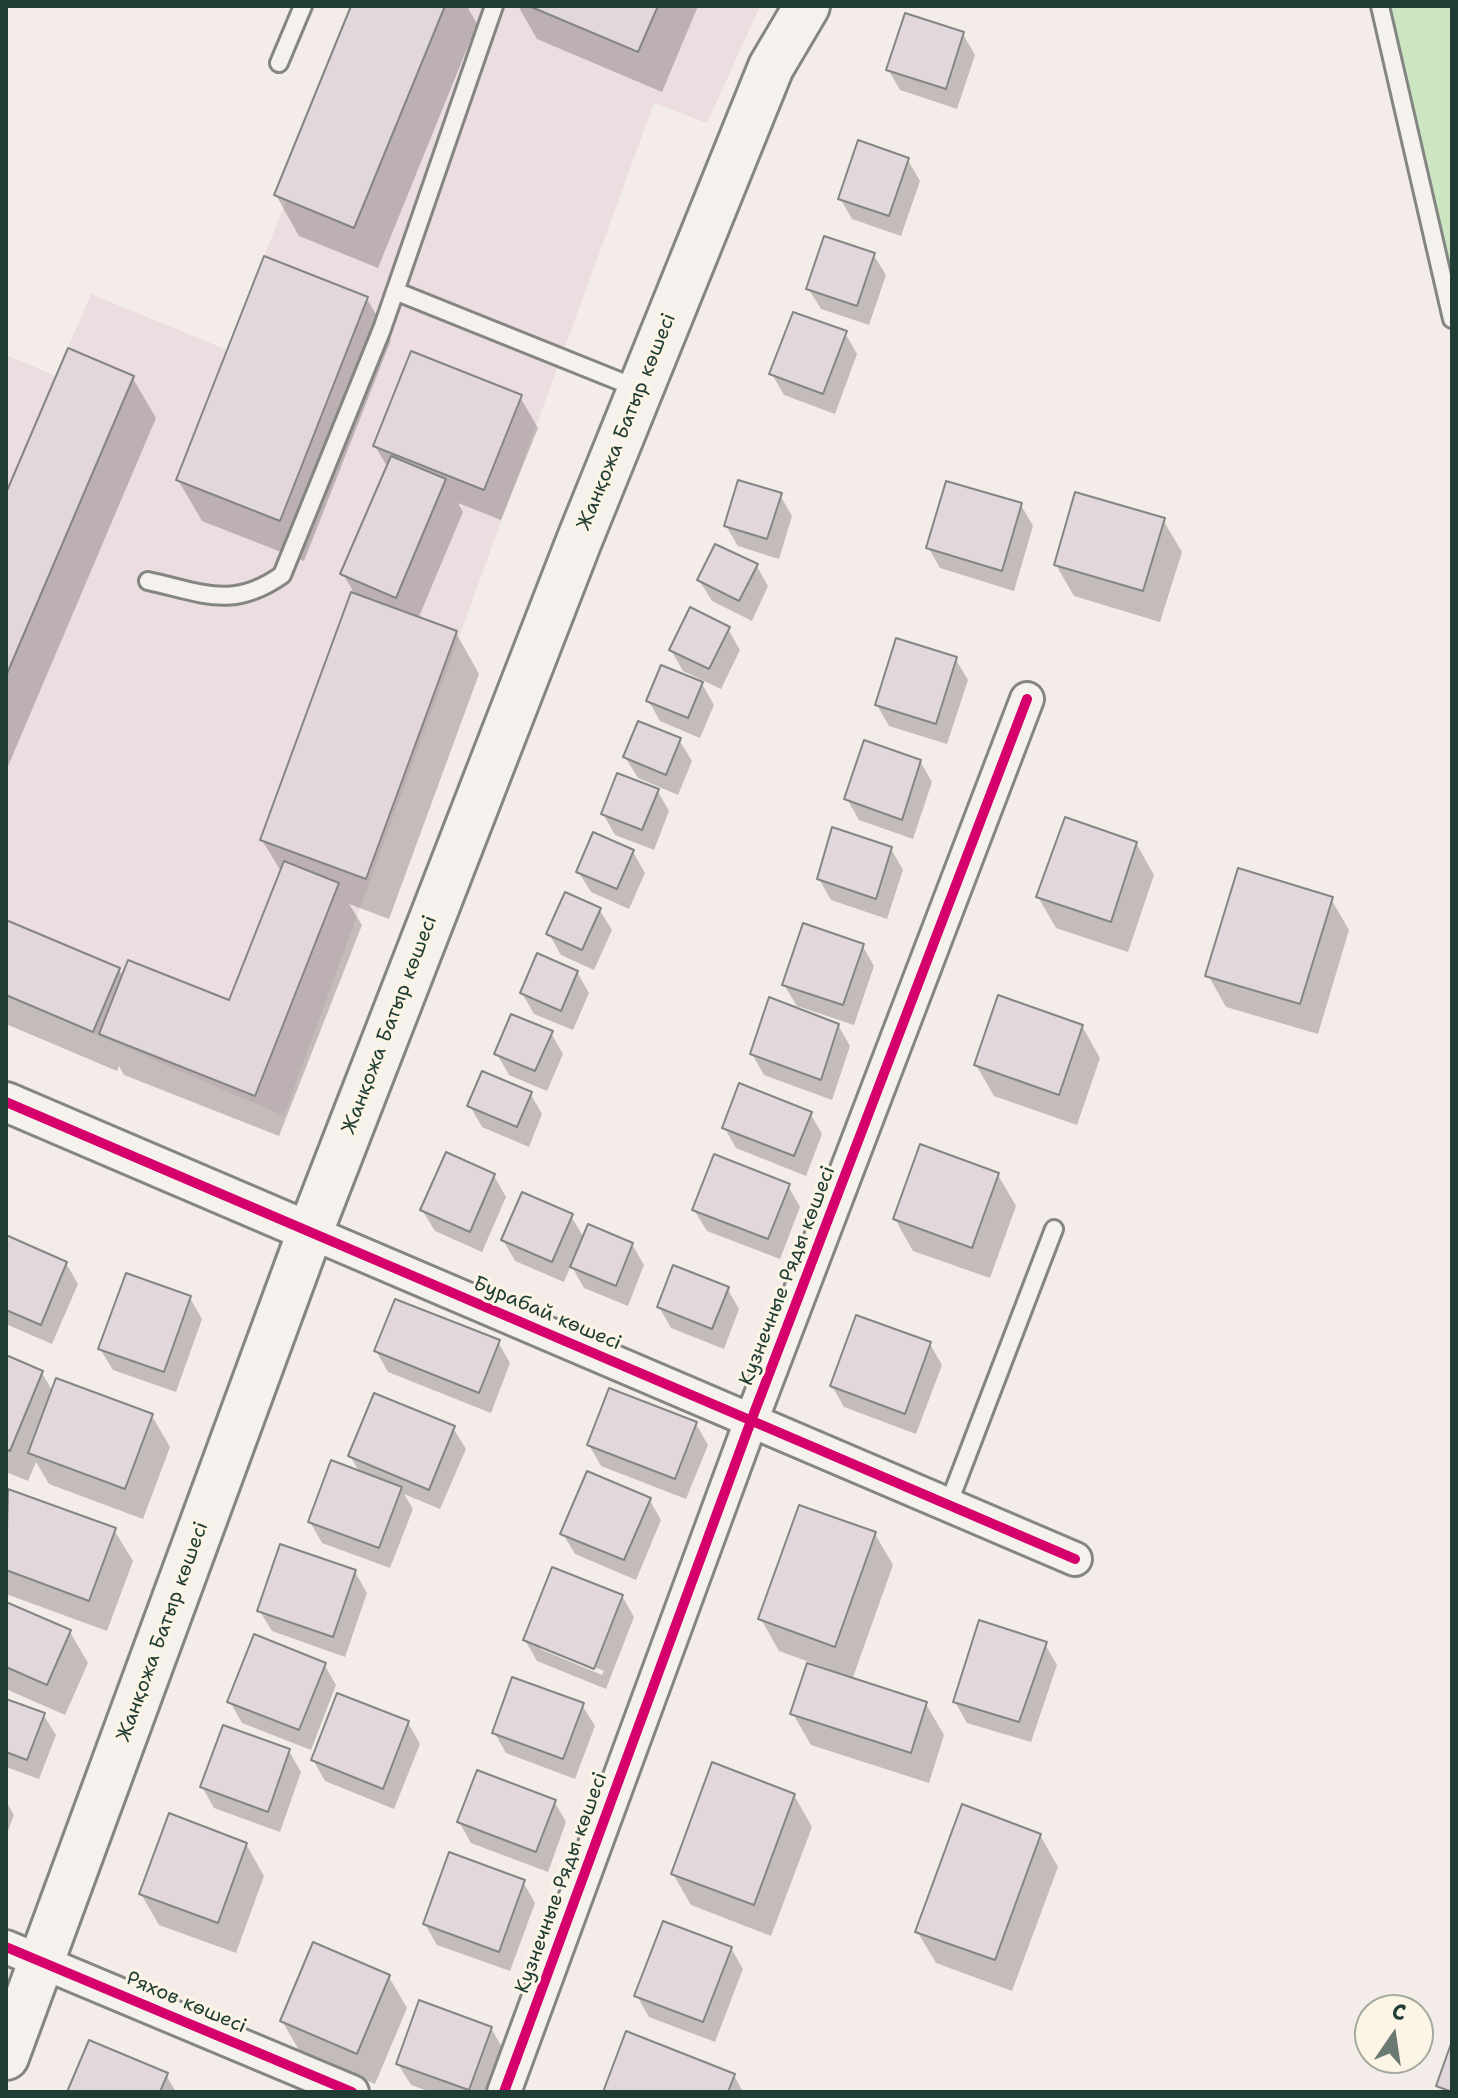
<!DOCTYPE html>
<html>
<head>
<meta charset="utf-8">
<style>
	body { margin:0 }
	#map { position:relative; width:1458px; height:2098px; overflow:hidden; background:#f4ece9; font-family:"Shantell Sans",sans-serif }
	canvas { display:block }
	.frame { position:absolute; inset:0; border:8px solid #1f3d34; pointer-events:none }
	.north { position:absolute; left:1354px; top:1994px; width:80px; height:80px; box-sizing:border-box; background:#fcf5e5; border:2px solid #a4ab9e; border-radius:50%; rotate:13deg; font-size:22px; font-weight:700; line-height:32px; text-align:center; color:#1f3d34 }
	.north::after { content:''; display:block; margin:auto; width:28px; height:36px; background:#6a7a73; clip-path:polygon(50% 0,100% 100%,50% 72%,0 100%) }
</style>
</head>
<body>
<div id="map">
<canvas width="1458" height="2098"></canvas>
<div class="frame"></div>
<div class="north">С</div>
</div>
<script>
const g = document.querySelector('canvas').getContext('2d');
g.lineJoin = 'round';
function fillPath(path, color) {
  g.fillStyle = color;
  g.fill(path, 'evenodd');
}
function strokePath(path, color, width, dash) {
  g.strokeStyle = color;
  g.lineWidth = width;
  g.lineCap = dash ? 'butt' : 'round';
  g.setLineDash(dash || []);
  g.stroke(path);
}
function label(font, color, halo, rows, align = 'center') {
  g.font = font + ' "Shantell Sans",sans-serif';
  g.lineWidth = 6;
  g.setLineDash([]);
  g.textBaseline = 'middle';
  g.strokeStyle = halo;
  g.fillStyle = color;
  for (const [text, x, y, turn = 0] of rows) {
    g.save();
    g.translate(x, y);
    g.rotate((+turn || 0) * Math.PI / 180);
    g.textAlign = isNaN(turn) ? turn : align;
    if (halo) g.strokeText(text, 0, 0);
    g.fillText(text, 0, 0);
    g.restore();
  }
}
fillPath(new Path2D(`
	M351,6H760L707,123L654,103L284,1116L6,996V355L56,376L91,294L227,350L286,201L274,195Z`), '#ebdde0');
fillPath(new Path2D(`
	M1380,6H1452V319Z`), '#cde6c2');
fillPath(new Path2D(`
	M353,6H467L477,24L378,268L299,236L276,195Z
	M518,6H698L662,92L537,39Z
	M963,34L975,55L957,109L900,90L888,69Z
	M908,160L920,181L901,236L852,219L840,198Z
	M873,254L886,275L869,325L821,309L808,288Z
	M367,299L391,340L304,561L202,521L178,480Z
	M845,333L857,354L835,414L784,395L772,374Z
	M132,377L156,418L6,771V498Z
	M520,397L538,428L501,520L458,503L463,512L418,619L456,633L479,674L389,919L349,904L362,925L279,1136L124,1075L119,1066L117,1071L6,1024V922L119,970L123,977L231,1003L282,873L262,840L356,596L343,574L388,468L375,446Z
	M780,495L792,516L779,559L738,546L726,526Z
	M1021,505L1033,526L1014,591L940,568L928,547Z
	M1163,520L1182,552L1160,622L1074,596L1056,565Z
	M756,565L768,586L752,621L712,601L699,580Z
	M728,629L740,650L721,689L683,671L671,650Z
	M955,658L968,680L947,744L889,726L877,705Z
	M702,684L714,705L700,738L660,721L648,700Z
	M679,740L692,761L678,795L638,778L625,757Z
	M920,761L932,782L913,839L859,820L847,799Z
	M657,790L669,811L654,850L615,835L603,814Z
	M1136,843L1154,875L1128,952L1056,928L1038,897Z
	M891,849L903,870L887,919L831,900L819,879Z
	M633,852L645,873L629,909L591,892L578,871Z
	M1331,899L1349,930L1318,1034L1226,1007L1208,975Z
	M599,909L612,930L594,970L561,955L549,934Z
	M862,945L874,966L854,1025L797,1006L784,985Z
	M577,972L589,993L573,1030L534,1014L522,993Z
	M838,1025L850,1046L832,1100L764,1075L752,1054Z
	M1082,1026L1100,1058L1077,1125L994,1096L976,1065Z
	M551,1033L563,1054L547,1091L509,1075L497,1054Z
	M530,1093L542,1114L529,1147L482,1127L470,1106Z
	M810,1113L822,1134L806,1176L736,1148L724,1127Z
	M998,1175L1016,1206L990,1278L913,1251L895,1219Z
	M494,1176L506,1197L482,1252L435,1231L422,1210Z
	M788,1186L800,1207L780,1259L707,1231L694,1210Z
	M571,1216L584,1238L632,1244L644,1265L628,1306L584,1288L571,1265L564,1282L515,1261L503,1240Z
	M6,1237L66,1263L78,1284L52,1344L6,1324Z
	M727,1288L739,1309L724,1349L671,1328L659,1307Z
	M190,1298L202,1319L176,1392L113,1370L100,1349Z
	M498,1342L510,1363L491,1413L388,1372L376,1351Z
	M930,1344L942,1365L916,1434L844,1407L832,1386Z
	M6,1358L42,1373L53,1392L152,1416L170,1447L143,1519L49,1484L36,1462L28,1481L6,1472Z
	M696,1424L708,1445L686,1499L601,1466L589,1445Z
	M453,1428L466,1449L440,1509L404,1494L413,1509L390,1568L322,1543L310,1522L360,1473L350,1456Z
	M9,1491L114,1530L133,1561L107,1631L6,1594Z
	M649,1499L661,1520L636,1580L575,1554L563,1534Z
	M875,1534L893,1565L852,1680L926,1704L944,1735L929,1783L811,1745L793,1714L828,1669L779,1651L761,1619Z
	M355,1572L367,1593L345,1657L272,1631L259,1610Z
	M622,1596L634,1617L606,1689L537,1661L525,1640ZM540,1645L604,1671L602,1675L540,1649Z
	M6,1604L70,1632L88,1663L65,1715L6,1689Z
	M1045,1644L1057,1665L1031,1742L967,1723L955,1702Z
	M324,1664L336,1685L311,1750L242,1723L230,1702Z
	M6,1701L43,1714L56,1735L39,1779L6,1767Z
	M582,1705L595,1726L575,1779L506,1753L494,1732Z
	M408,1723L420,1744L394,1809L325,1781L313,1760Z
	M289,1751L301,1772L280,1832L214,1808L202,1787Z
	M794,1795L812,1827L771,1936L691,1905L673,1874Z
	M6,1801L14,1815L6,1836Z
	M554,1801L566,1822L548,1872L471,1843L459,1822Z
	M1040,1835L1058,1867L1012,1991L936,1963L917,1931Z
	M246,1844L264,1876L236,1953L159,1925L141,1894Z
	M523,1882L535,1903L510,1971L437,1945L425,1924Z
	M731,1948L743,1969L715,2042L649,2017L637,1996Z
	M389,1977L407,2008L375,2084L300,2052L282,2021Z
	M491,2028L503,2049L487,2092H431L411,2085L398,2064Z
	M166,2075L176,2092H69Z
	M734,2075L743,2092H605Z`), '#0003');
const building = new Path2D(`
	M351,6H445L354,228L274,195Z
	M529,6H658L638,52Z
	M905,13L964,32L946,89L886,70Z
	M858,140L909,158L889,216L838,199Z
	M824,236L875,253L857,306L806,289Z
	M264,256L368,297L280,521L176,480Z
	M793,312L847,331L823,394L769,374Z
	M68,348L134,376L6,676V493Z
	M411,351L522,395L484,490L373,446Z
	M391,456L446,479L396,598L340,574Z
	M738,480L782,493L767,539L724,526Z
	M946,481L1022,503L1002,571L926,548Z
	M1075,492L1165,518L1143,591L1054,565Z
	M715,544L758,564L739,601L697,580Z
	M351,592L457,631L366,879L260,840Z
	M690,607L730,627L709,669L669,650Z
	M896,638L957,657L936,724L875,705Z
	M661,665L703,682L688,718L646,701Z
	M638,721L681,738L666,775L623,757Z
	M864,740L921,760L902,820L844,799Z
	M617,773L659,789L642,830L601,814Z
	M1065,817L1137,842L1111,922L1036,897Z
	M832,827L892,847L876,899L817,879Z
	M593,832L634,850L617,889L576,872Z
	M284,861L339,883L255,1096L99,1034L128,960L229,1000Z
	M1238,868L1333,897L1300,1004L1205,976Z
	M565,892L601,908L582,950L546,934Z
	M6,920L120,968L93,1032L6,995Z
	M803,923L864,944L843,1005L782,985Z
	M537,953L578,971L561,1011L520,993Z
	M998,995L1083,1025L1059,1095L974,1065Z
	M769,997L839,1024L821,1080L750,1054Z
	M511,1014L553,1031L535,1071L494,1054Z
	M482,1071L532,1092L517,1127L467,1106Z
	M739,1083L812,1112L794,1156L722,1128Z
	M920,1144L999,1173L972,1248L893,1219Z
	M446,1152L495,1174L470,1232L420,1210Z
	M714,1154L790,1184L768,1239L692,1210Z
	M522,1192L573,1214L552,1262L501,1240Z
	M588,1224L633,1243L616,1286L570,1267Z
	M6,1235L67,1262L41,1325L6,1310Z
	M673,1265L729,1287L712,1329L657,1307Z
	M126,1273L191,1296L164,1372L98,1349Z
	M395,1299L500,1340L479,1393L374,1351Z
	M856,1315L931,1342L905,1414L830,1386Z
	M6,1355L43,1371L10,1451L6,1449Z
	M56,1378L153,1414L125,1489L28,1453Z
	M609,1388L697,1422L675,1479L587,1445Z
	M374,1393L455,1426L429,1490L348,1456Z
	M331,1460L402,1487L379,1548L308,1522Z
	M587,1471L651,1498L624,1560L560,1534Z
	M8,1489L116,1528L89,1601L6,1570Z
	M799,1505L876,1532L835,1647L758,1619Z
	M280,1544L356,1570L333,1637L257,1611Z
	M552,1567L623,1595L594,1669L523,1640Z
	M6,1602L71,1630L47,1685L6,1667Z
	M979,1620L1047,1642L1019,1722L953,1702Z
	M254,1634L326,1663L299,1730L227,1702Z
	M807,1663L927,1702L911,1753L790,1714Z
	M512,1677L584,1703L563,1759L492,1733Z
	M337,1693L409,1721L383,1789L311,1760Z
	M6,1699L45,1713L27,1760L6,1752Z
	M223,1725L290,1749L268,1812L200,1787Z
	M712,1762L795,1794L754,1905L671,1874Z
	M477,1770L556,1800L536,1852L457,1822Z
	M962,1804L1041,1834L995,1960L915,1932Z
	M169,1813L247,1843L218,1923L139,1894Z
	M449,1852L525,1880L499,1952L423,1924Z
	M663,1921L732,1947L703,2022L634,1996Z
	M313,1942L390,1975L357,2054L280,2021Z
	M419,2000L492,2027L469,2090L396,2064Z
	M626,2031L735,2074L728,2092H603Z
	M89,2040L168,2073L160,2092H67Z
	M1452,2041V2092L1436,2086Z`);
fillPath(building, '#e3d7de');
strokePath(building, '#848683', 2);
const service = new Path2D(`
	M1380,6L1452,319
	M279,63L303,6
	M395,291L639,389
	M148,581C203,593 232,610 282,575L382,329L494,6
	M948,1505L1054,1229`);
const minor = new Path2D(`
	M310,1232L1075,1559
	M6,1947L352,2092
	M504,2092L751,1421L1027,699`);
const tertiary = new Path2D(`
	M6,1102L310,1232`);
const secondary = new Path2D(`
	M6,2057L310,1232L579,541L771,67L807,6`);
strokePath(service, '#848683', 22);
strokePath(minor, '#848683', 38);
strokePath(tertiary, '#848683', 44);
strokePath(secondary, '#848683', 50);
strokePath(service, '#f5f1ec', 16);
strokePath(minor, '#f5f1ec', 32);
strokePath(tertiary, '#f5f1ec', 38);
strokePath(secondary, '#f5f1ec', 44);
strokePath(new Path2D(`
	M6,1102L1075,1559
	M6,1947L352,2092
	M504,2092L751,1421L1027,699`), '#d6006c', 10);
label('20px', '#1f3d34', '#fcf5e5', [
	["Жанқожа Батыр көшесі",627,422,-68],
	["Жанқожа Батыр көшесі",390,1025,-69],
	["Кузнечные Ряды көшесі",788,1276,-69],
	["Бурабай көшесі",547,1314,23],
	["Жанқожа Батыр көшесі",163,1632,-70],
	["Кузнечные Ряды көшесі",562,1883,-70],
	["Ряхов көшесі",186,2003,23]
]);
</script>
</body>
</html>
